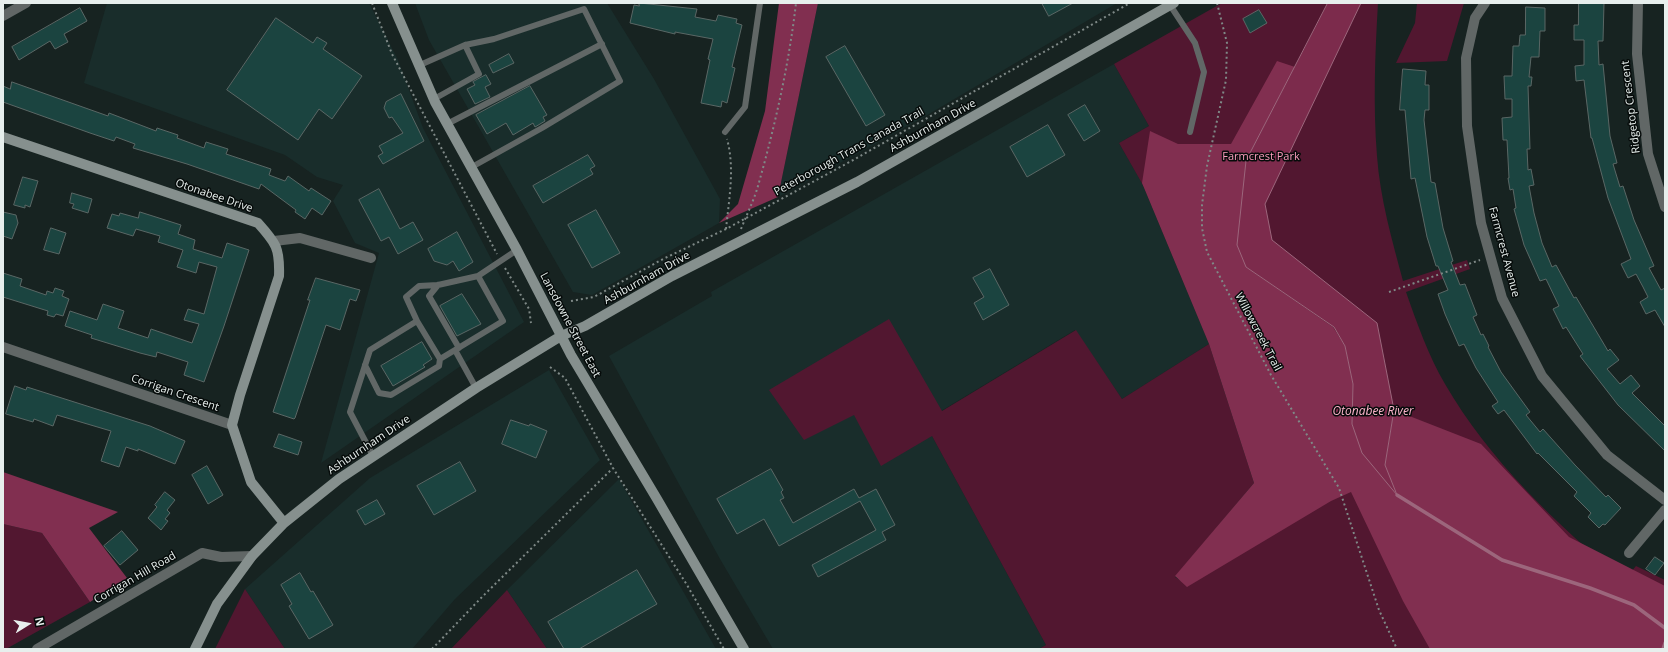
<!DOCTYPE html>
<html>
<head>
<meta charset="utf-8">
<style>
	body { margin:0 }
	#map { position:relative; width:1668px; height:652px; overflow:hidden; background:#172321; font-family:"Open Sans",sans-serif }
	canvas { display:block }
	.frame { position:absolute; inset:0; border:4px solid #e7efed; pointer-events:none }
	.north { position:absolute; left:8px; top:604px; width:40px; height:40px; -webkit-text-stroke:3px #060b0a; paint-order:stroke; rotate:79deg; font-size:11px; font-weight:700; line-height:16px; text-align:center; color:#e7efed }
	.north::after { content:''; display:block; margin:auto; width:14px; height:18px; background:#e7efed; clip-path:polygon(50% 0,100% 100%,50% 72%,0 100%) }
</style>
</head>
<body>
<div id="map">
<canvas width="1668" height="652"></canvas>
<div class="frame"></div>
<div class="north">N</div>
</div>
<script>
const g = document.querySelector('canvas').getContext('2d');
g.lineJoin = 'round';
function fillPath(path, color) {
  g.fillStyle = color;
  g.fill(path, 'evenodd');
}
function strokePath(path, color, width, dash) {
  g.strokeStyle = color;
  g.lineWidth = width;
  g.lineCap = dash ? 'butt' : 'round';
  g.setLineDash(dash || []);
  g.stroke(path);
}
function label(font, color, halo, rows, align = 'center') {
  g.font = font + ' "Open Sans",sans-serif';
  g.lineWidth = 3;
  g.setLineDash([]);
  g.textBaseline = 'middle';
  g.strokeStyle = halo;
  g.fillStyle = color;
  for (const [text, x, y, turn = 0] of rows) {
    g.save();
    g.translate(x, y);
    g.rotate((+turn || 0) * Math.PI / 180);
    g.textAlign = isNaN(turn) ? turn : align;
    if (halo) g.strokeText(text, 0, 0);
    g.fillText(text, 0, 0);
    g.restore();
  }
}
fillPath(new Path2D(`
	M107,3H369L398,60L423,128L524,322L321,463L379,253L355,243L333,201L343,185L317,177L285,155L84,83Z
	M415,3H607L654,79L720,199L719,223L592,295L573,292L429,40Z
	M818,3H1117L929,114L778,197Z
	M1114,64L1149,126L1119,143L1142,183L1209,344L1122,399L1075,330L941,411L854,414L932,436L1046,645L1039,649H773L720,559L609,356L712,296L711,292Z
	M549,370L600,460L455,599L412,649H285L245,589L370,478Z
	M619,479L716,649H547L507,590Z`), '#192d2b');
fillPath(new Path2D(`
	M1222,3H1378C1375,54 1373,105 1377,156C1380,198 1392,240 1403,281L1467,260L1470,269L1406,292C1417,323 1428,355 1445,384C1489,460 1556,524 1624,580L1636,566L1665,580V649H1039L1046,645L932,436L881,466L854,415L804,440L769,390L889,319L942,411L1076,330L1122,399L1209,344L1254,483L1175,577L1181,581L1322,500L1119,143L1149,126L1114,64Z
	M1417,3H1464L1447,61L1396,63L1415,23Z
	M3,524L42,533L90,602L6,649H3Z
	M245,589L285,649H215Z
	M507,590L547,649H451Z`), '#521730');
fillPath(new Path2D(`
	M779,3H818L778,197L719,223L738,204L765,111Z
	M1277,61L1295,67L1246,161V267L1333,327L1345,346L1353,384L1352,424L1396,494L1385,465L1394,410L1481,444L1569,537L1665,586V649H1430L1403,601L1351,492L1331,501L1187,587L1175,576L1254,483L1209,344L1142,183L1150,131L1178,144H1231Z
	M3,472L118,512L89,528L127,578L90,602L42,533L3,524Z`), '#812f50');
const water = new Path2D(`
	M1328,3H1361L1265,204L1272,240L1377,323L1394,410L1385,465L1397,495L1362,453L1352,424L1353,384L1345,346L1334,327L1246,267L1237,245L1246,161Z`);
fillPath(water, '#7c2b4c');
strokePath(water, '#9c667c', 1);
strokePath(new Path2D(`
	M1397,495L1502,560L1590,588L1634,605L1665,628
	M1663,649L1665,643`), '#9c667c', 3.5);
const building = new Path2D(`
	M639,3L697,9L695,17L716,21L718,15L737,19L736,23L742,25L732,67L735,68L727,103L722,101L721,107L701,103L710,60L708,59L713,39L675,32V34L630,23L634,5L639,6Z
	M1042,3H1073L1049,16Z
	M1579,3H1604L1603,41H1598L1599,65L1603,64L1610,136L1617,163L1613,164L1620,187L1623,186L1634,220L1654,266L1649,268L1661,290L1665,288V327L1655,310L1646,314L1640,302L1648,297L1643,287L1636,274L1628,278L1621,264L1631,259L1608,198L1592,138H1591L1584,80L1576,81L1575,66L1584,65V40H1574V25H1578Z
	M1526,7L1545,8V31H1540L1539,57H1531L1529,77H1532L1531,86H1528L1530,149H1527L1528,170L1531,169L1534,185L1529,186L1534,213L1542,243L1552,267L1556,265L1574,298L1576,297L1608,351L1610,349L1619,360L1607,369L1620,384L1631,375L1640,386L1632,393L1665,426V451L1618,405L1580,356L1583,354L1566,327L1563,329L1553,309L1559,306L1546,279L1540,281L1524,245L1514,209L1516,208L1513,189L1510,190L1508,178H1509L1507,140H1503L1502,118L1512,117V99H1505L1504,76H1512L1513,46H1519L1520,35H1525Z
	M80,8L87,21L64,34L68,42L55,49L50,41L19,60L12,47Z
	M1259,10L1267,23L1250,33L1243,19Z
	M276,18L313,43L317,37L327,43L323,49L362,76L332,119L319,109L298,140L227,90Z
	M845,46L885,115L866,126L826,57Z
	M509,54L514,63L493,73L489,65Z
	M1403,69L1426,71L1425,85H1429V110H1425L1424,120L1431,182L1435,183L1443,228L1453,261L1451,262L1460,285L1465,284L1477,315L1473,317L1481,335L1483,334L1489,346L1488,347L1501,372L1530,412L1526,415L1540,432L1543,429L1575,465L1606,497L1608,495L1621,508L1605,525L1603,524L1599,528L1588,517L1591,513L1574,496L1577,492L1538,453L1537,454L1504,410L1498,414L1492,406L1498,402L1476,368L1464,344L1459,346L1445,314L1438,294L1448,290L1438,266H1436L1427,237L1415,178L1411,179L1405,110H1400Z
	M486,75L491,84L485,87L490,97L475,104L467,89L475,85L473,82Z
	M12,82L108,116L109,113L156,131L157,128L178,135L177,138L204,148L206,142L228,149L226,154L271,169L269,175L285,181L288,176L309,191L311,188L331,201L322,215L312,208L305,219L295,212L296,210L261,184L259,189L187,164L133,148L135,144L116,137L114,141L90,133L3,102V86L10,89Z
	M530,86L547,115L543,117L545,121L535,127L533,123L513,135L506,123L487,134L476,115Z
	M401,94L424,141L383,164L378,156L383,153L379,146L403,133L392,117L389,118L384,108L386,102Z
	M1085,105L1100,131L1084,141L1068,115Z
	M1048,125L1065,155L1027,177L1010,147Z
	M588,155L595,166L590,169L593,174L543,203L533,186Z
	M23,177L38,181L30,207L25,205V208L14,205Z
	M379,189L400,229L413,222L423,240L398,254L389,237L381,241L359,200Z
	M72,193L92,199L88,213L72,208L74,204L70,203Z
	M596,210L620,253L592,268L568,225Z
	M3,212L16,215L18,223L12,239L3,236Z
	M140,212L181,225L178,234L195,240L193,249L222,258L227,243L249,250L224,326L204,382L184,375L188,362L157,352L156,357L140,353L91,338L92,335L65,326L70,311L97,320L103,304L124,311L118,328L148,338L151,329L192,343L199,324L184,320L188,309L204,314L217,267L199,262L196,273L177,267L183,250L158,242L160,236L136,229L133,236L107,228L112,214L119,216L120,213L138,218Z
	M51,228L66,233L59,254L44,250Z
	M457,232L473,262L459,271L453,261L447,265L434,261L428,249Z
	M990,269L1009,305L983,320L974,303L984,297L973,278Z
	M3,273L22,279L20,286L46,295L47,291L53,293L55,288L64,291L62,296L69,299L63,316L56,314L54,317L47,315L48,311L3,297Z
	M316,278L360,290L356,301L350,299L340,330L326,325L295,418L294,419L273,412L310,300H308Z
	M462,294L481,324L457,336L440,306Z
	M422,342L432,359L423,365L425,367L393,386L381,366Z
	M15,386L26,390L27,387L150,426L185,441L175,464L138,449V451L126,447L119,467L101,461L111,431L57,415L53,426L34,419L33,422L6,414Z
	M511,420L529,426L530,424L547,431L536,458L502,444Z
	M279,434L302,442L298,455L274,447Z
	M460,462L476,491L434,515L417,486Z
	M207,466L223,495L208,504L192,475Z
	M771,469L783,490L781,492L784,498L780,500L793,523L854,489L859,498L876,489L895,525L882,532L886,540L818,577L812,565L876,530L860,501L779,546L764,519L737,534L717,499Z
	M165,492L175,500L167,510L170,513L165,519L168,521L161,530L148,518L157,507L155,505Z
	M377,500L385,514L365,525L357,511Z
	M122,531L138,550L120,565L104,546Z
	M1655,557L1664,563L1655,575L1646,569Z
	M637,570L657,604L579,649H564L548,622Z
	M300,573L311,592L313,591L333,625L309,639L289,606L292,604L281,585Z`);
fillPath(building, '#1b4440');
strokePath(building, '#5a6765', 1);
strokePath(new Path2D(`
	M372,3L392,54L497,254
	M1217,3L1227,43L1226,80L1207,166L1202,205V228L1207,252L1271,375L1339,488L1379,610L1397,649
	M726,229C729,199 735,168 727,139
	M741,229C747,214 754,200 758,186C775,126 789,64 796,3
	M505,268L529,309L531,323
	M1389,292L1480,260
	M571,301L594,297L663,259L726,229L855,159L1130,3
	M550,367L565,378L613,468L687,585L724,649
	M432,649L482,597L613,468`), '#7f8987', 2, [2, 3]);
strokePath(new Path2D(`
	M1170,5L1195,43L1204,72L1190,132
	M420,65L465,45L494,39L584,9L620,81L542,128L470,168
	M434,99L479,74L465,45
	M447,124L602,44
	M725,132L745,107L760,3
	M438,285L429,296L459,348
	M417,321L406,297L419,286L438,285L478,276
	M455,350L503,321L478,276L517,250
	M365,365L379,393L391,395L439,366L440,359
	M373,456L350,412L370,350L417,321L440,359L455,350L476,388`), '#616766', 6);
strokePath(new Path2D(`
	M1485,3L1475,18L1466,58L1467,126L1481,223L1502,298L1542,376L1607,455L1665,500
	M1638,3L1637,54L1648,154L1665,207
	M3,16L26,3
	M274,241L300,238L371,258
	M3,347L232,425
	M1629,553L1665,510
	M37,649L202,553L221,557L252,556`), '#616766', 10);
strokePath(new Path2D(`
	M392,3L435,102L517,250L571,355L657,499L744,649
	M3,137L258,223C276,243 280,248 279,276L240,395L232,425L251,482L284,523
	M195,649L217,604L252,556L284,523L339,479L476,388L561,336L585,326L672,276L857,182L1174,3`), '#86908e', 10);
label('11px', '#e7efed', '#060b0a', [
	["Ridgetop Crescent",1631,107,-97],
	["Ashburnham Drive",933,126,-29],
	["Peterborough Trans Canada Trail",849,152,-29],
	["Otonabee Drive",214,196,19],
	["Farmcrest Avenue",1504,252,75],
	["Ashburnham Drive",647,278,-29],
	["Lansdowne Street East",570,325,62],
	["Willowcreek Trail",1258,332,62],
	["Corrigan Crescent",175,393,19],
	["Ashburnham Drive",369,445,-34],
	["Corrigan Hill Road",135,578,-30]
]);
label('11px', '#fc9ebe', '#060b0a', [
	["Farmcrest Park",1261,157]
]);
label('italic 12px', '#fdb5cc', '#060b0a', [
	["Otonabee River",1373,412]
]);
</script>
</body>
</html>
